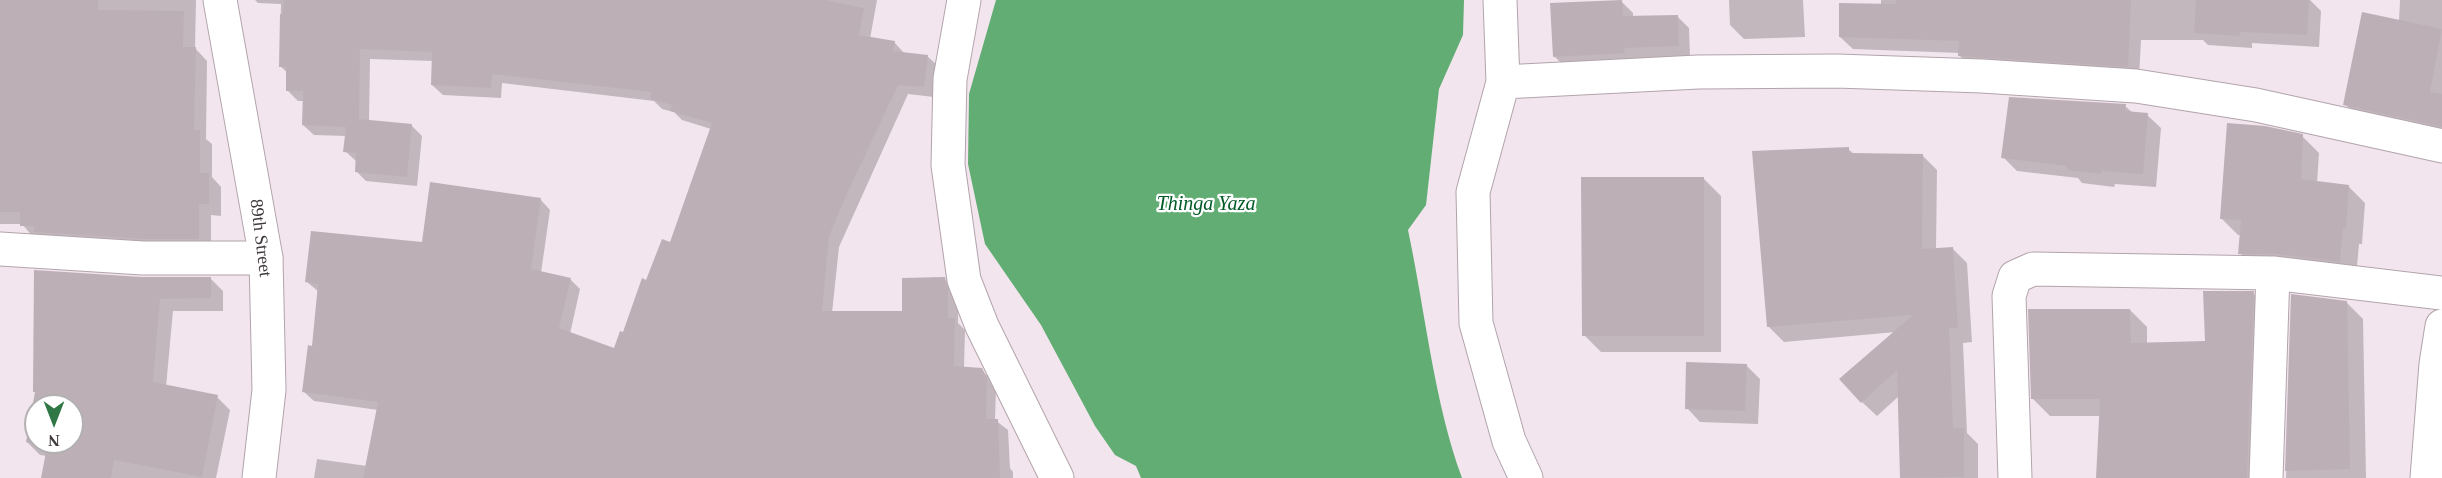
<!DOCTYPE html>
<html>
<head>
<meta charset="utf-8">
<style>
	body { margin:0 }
	#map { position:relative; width:2442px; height:478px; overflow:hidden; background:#f3e5ed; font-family:Georgia,serif }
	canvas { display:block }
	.north { position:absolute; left:24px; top:394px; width:60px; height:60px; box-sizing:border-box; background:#fff; border:2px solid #b3b0b1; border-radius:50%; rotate:180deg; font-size:16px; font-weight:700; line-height:24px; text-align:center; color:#403a3d }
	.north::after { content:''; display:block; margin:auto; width:21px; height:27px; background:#2f7845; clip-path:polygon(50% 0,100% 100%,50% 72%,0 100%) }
</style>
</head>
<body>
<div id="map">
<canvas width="2442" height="478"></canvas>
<div class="north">N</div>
</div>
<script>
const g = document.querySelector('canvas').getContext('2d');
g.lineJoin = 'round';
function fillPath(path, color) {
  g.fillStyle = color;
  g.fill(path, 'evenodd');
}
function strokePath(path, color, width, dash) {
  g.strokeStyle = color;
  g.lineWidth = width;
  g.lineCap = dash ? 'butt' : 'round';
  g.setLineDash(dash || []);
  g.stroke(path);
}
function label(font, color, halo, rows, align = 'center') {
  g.font = font + ' Georgia,serif';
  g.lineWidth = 4.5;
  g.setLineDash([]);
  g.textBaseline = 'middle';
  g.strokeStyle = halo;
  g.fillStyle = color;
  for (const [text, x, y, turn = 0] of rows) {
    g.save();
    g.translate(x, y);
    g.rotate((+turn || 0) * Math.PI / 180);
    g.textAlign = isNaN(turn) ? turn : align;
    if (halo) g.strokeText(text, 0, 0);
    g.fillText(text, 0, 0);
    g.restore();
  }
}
fillPath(new Path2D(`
	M996,0H1464L1463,35L1439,89L1426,205L1408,230C1425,310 1434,402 1462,478H1141L1136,466L1115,455L1095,426L1041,325L985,244L968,164L969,94Z`), '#62ad74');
fillPath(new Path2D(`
	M0,0H196L195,48L207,61L206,139L212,144V177L221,187V216L211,215V251L34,238L22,224H0Z
	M255,0H877L870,39L894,42L904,53L927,56L938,66L934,97L908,94L839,247L832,313H903L944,279L954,289L958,302V323L965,330L964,368L981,370L992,380L996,389L995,420L1008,430L1010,468L1013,472V478H314L317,459L367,466L378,410L314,401L303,391L314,348L319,292L307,282L423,244L540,199L550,210L541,273L570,279L580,289L570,334L615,350L647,282L671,244L711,129L682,120L674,112L662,109L654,101L502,83L501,98L443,95L432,85L433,61L370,59L369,121L412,126L422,136L417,186L366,181L356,171L357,162L345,151L346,136L314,135L303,125L305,101H298L288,91V73L280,66L281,4L258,3Z
	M1729,0H1803L1805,37L1744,39L1730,25Z
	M1881,0H2310L2321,11L2319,47L2252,43V48L2208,45L2203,40H2141L2139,78L1972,68L1960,56V53L1853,49L1840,37L1881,5Z
	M2400,0H2442V137L2358,118L2345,104L2399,21Z
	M1621,1L1633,13V17L1677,16L1689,28L1690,57L1566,68L1555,57Z
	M2125,106L2133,113L2147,115L2161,128L2156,187L2115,184L2114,187L2082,183L2078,178L2017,171L2003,157Z
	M2302,136L2319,153L2317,183L2348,186L2365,203L2362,244H2359L2356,278L2256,270L2240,253L2241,235H2238L2221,218Z
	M1848,149L1854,154L1922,155L1937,170L1936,249L1952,248L1967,263L1972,342L1963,343L1967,433L1978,444V478H1901L1899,396L1877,416L1862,402L1896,332L1784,342L1769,327Z
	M1703,178L1721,196V352H1601L1584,335Z
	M142,278H210L223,291V311H173L166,387L217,397L230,410L216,478H43L47,456L40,455L27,442L36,394L34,391ZM36,406H72V442H36Z
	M2253,293L2270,310L2264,478H2098L2100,416H2050L2033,399L2130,310L2147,327V344L2207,343Z
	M2292,296L2346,302L2363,319L2366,478H2286Z
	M1746,365L1760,379L1758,424L1700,422L1687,408Z`), '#0003');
fillPath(new Path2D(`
	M0,0H98V10L184,11L183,47H196L194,130H200V173H209V204H199V239H144L34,232V226H20V212H0Z
	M284,0H825L864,8L859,35L895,41L893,51L928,55L924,87L898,85L846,196L829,236L822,311H902V278L945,277L948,290V318H955L954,366L982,368L987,378L986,419H998L1000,478H363L378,402L302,392L308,345L312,346L318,284L305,282L311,231L422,242L430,182L541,198L531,269L571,278L559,328L614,348L620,331L623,332L642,278L646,280L662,239L670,242L712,123L670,111L672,105L650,99L652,92L492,74L491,88L431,85L432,52L360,49L359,119L412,124L407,177L355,172L356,153L343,152L346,127L302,125L303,91H286V67H279L280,14H283Z
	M1622,0L1623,16L1678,15L1679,46L1624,48L1625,53L1553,57L1550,3Z
	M1896,0H2131L2128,67L1958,56L1959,41L1839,37V3L1896,4Z
	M2196,0H2309L2307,35L2240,32V36L2194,33Z
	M2362,12L2442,29L2430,92L2442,94V127L2343,105Z
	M2009,97L2126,104L2125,111L2148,113L2143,174L2101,171V174L2067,170V166L2001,158Z
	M2227,123L2265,126L2303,134L2301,179L2349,185L2346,228H2343L2340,262L2275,254H2238L2241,220L2220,219Z
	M1849,147V153L1923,154L1922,249L1953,247L1958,328H1949L1953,428H1964V477L1900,478L1897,370L1861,403L1839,379L1913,315L1767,327L1752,151Z
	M1581,177H1704V336H1582Z
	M34,270L142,277H211V298L160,299L153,382L218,395L202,477L114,460L111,478H41L47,447L26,442L35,392H33ZM36,406H72V442H36Z
	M2203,291H2254L2247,478H2096L2100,399H2031L2028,309H2130L2131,343L2205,341Z
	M2291,294L2347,301L2350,469L2285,471Z
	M1686,362L1747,364L1745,411L1685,409Z`), '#bcafb6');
const minor = new Path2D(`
	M964,0L950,79L948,165L964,280L982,326L1057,478
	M1500,0L1503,82L1473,192L1476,323L1509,441L1526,478
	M1503,82L1698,72L1837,71L1982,76L2136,86L2256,105L2442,146
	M0,249L143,258H266
	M2015,478L2009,296L2015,277L2033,269L2273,273L2442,293
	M2266,478L2273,273
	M2427,478L2436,364L2442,326`);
const major = new Path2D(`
	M220,0L266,258L269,390L259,478`);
strokePath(minor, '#b2a4ab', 35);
strokePath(major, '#b2a4ab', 35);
strokePath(minor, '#fff', 33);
strokePath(major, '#fff', 33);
label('18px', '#403a3d', '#fff', [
	["89th Street",260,238,83]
]);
label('italic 20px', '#005b27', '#fff', [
	["Thinga Yaza",1206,205]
]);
</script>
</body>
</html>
